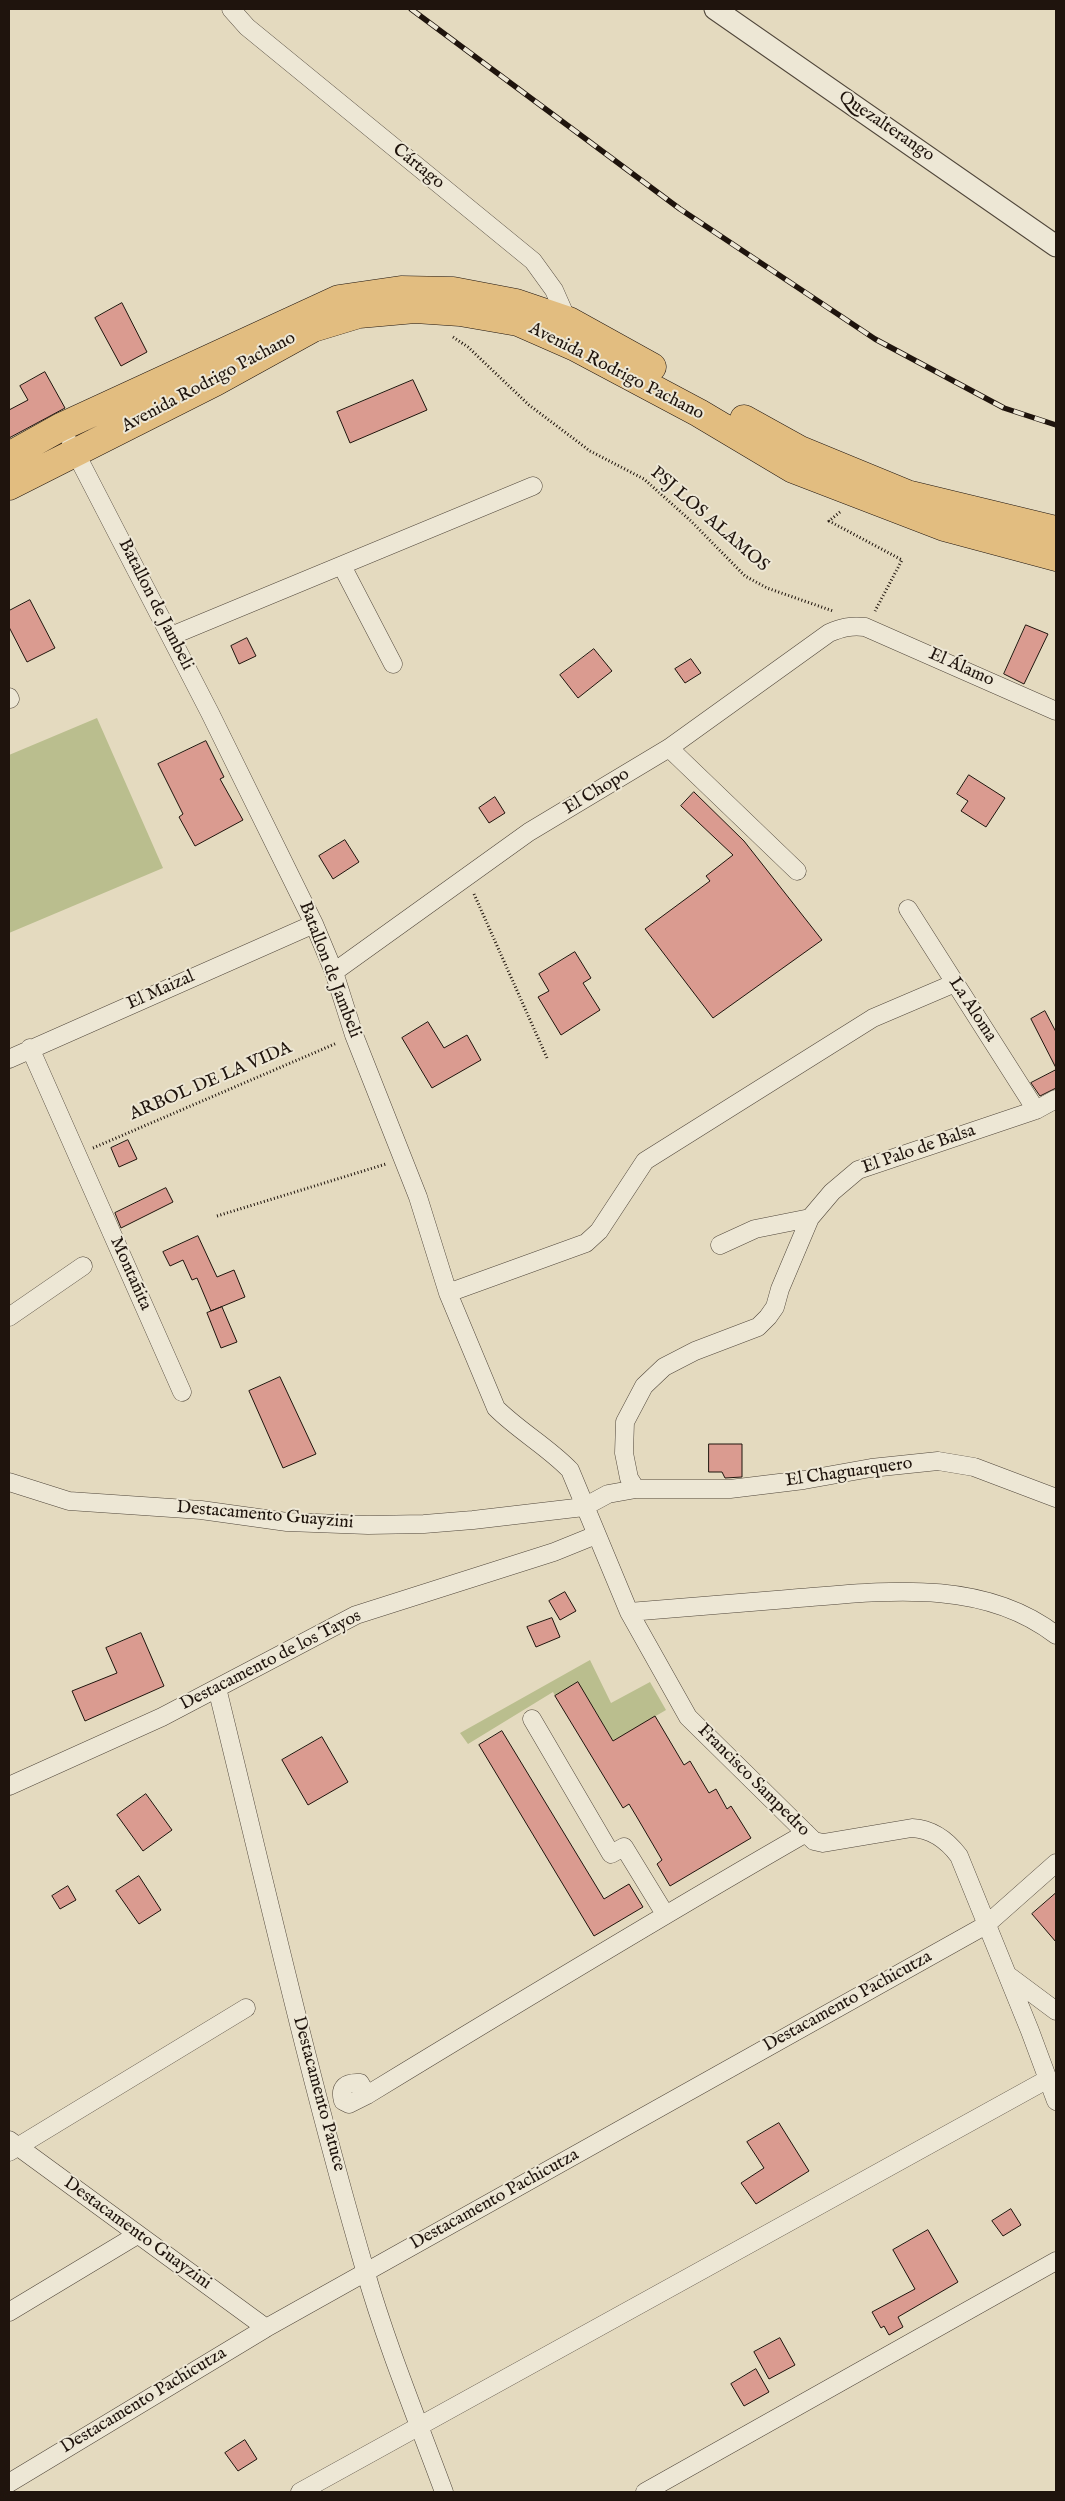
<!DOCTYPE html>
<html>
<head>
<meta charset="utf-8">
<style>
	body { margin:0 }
	#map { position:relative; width:1065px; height:2501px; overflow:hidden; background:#e4dabf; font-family:"IM FELL English",serif }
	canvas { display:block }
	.frame { position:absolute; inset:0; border:10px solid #1f140d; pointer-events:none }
</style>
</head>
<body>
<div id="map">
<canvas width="1065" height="2501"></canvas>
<div class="frame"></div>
</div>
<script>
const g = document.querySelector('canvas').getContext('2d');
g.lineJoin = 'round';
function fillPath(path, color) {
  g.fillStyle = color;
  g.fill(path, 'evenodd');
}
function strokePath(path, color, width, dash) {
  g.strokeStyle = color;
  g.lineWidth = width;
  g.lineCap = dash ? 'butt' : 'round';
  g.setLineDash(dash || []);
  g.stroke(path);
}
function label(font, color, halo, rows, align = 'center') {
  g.font = font + ' "IM FELL English",serif';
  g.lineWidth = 4;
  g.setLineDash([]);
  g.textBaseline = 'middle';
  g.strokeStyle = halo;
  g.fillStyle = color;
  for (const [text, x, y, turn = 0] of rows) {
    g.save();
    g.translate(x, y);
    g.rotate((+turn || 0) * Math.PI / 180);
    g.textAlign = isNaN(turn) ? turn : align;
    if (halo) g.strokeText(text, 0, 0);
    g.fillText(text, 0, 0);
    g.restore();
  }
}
fillPath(new Path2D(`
	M97,718L163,868L9,933V755Z
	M590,1660L611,1703L650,1682L666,1710L613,1741L578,1682L555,1696L553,1692L468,1744L460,1733Z`), '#babe8e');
const building = new Path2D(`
	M122,303L147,352L121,366L95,318Z
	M45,372L65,408L9,438V410L28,400L20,386Z
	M413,380L427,410L350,443L337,412Z
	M30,600L55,648L27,662L9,627V611Z
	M1026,625L1048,634L1024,684L1004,674Z
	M247,638L256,656L239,664L231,646Z
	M594,649L612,671L578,698L560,675Z
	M691,659L701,673L685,683L675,669Z
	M206,741L224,777L220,779L243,820L195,846L179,817L183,814L158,764Z
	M969,775L1005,798L986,827L961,811L968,801L957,794Z
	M694,792L744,841L822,940L713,1018L645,929L710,881L706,876L733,855L681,806Z
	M495,797L505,813L489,823L479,808Z
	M345,840L359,862L333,879L319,856Z
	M575,952L591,978L583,983L600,1010L561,1035L538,997L549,991L539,974Z
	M1045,1011L1056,1032V1068L1031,1019Z
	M428,1022L444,1048L467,1035L481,1060L432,1088L402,1038Z
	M1056,1070V1088L1040,1096L1031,1083Z
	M128,1140L137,1159L119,1167L111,1148Z
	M166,1188L173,1202L121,1228L115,1213Z
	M198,1236L217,1277L234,1270L245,1297L211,1311L197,1278L192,1280L183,1260L170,1266L163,1252Z
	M222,1307L237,1342L221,1348L207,1313Z
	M280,1377L316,1454L283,1468L249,1391Z
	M709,1444H742V1477L725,1478L722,1472H709Z
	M565,1592L576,1611L560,1620L549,1601Z
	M552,1618L560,1637L536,1647L527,1627Z
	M141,1633L164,1686L85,1721L72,1691L117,1673L106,1648Z
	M578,1682L613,1741L655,1716L684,1765L690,1761L709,1793L716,1789L727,1809L731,1806L751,1838L670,1886L657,1864L662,1860L638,1819L629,1804L623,1808L555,1696Z
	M502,1731L604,1899L629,1884L643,1907L594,1936L479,1745Z
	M322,1737L348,1782L308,1805L282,1760Z
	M146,1794L172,1830L143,1851L117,1815Z
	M139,1876L161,1910L139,1924L116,1891Z
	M68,1886L76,1900L60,1909L52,1896Z
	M1056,1893V1942L1032,1914Z
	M779,2123L809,2171L756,2204L741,2183L764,2168L747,2142Z
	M1011,2209L1021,2225L1003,2236L992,2221Z
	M928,2230L958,2282L898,2317L903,2327L889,2335L884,2326L881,2328L872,2312L915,2289L893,2250Z
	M780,2338L795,2365L769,2379L754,2352Z
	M756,2369L769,2392L744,2406L731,2384Z
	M245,2440L257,2459L238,2471L225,2453Z`);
fillPath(building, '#da9b90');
strokePath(building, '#1f140d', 1);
const minor = new Path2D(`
	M231,9L247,27L533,261L554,290L569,324
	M71,444L210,713L314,924L334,972L354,1035L418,1197L448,1293L496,1408C519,1431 548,1447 570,1470L629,1612L688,1717L814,1841L823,1843L912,1828C932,1829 947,1840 959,1856L1030,2031L1056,2101
	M342,566L393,664
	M171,636L533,486
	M9,697L10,699
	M669,748L797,871
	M908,909L1036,1110
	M334,972L529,832L669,748L829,633C841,628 851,625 865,627L1056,711
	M30,1048L182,1392
	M9,1059L314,924
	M720,1245L755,1229L810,1218
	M448,1293L586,1243L599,1231L645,1161L873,1018L955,983
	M9,1317L83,1266
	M9,1482L69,1501L201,1510L287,1522L368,1525L424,1524L473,1520L584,1507L608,1494L636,1489H730L804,1480L871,1468L938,1461L974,1467L1056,1498
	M636,1489L629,1478L624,1453L625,1422L644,1386L664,1367L695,1351L758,1327L768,1317L775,1307L780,1289L810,1218L832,1192L858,1170L1036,1110L1056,1099
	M629,1612C682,1608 735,1603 788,1599C877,1592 980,1576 1056,1635
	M217,1688C265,1883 309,2078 365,2270C387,2346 417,2419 444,2492
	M532,1719L611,1854L624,1847L665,1914
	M9,1786L162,1717L356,1615L554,1552L596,1535
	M1009,1976L1056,2011
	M367,2095L360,2083C346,2082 339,2087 343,2101L349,2104L367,2095C513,2006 658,1918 806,1833
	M9,2140L266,2328
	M9,2152L246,2008
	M9,2312L137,2235
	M9,2483L266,2328L986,1925L1056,1863
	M300,2492L1048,2079
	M645,2492L1056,2261`);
const tertiary = new Path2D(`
	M715,9L1056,246`);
const primary = new Path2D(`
	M744,419L800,450L907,494L1056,530
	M9,456L61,427L339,299L401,290L453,291L516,303L569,321L652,367
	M9,486L215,382L313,328L359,314L415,309L460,312L518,322L575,347L699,413L793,469L944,527L1056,557`);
strokePath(minor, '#50463a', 19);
strokePath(tertiary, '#50463a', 23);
strokePath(primary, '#1f140d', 29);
strokePath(new Path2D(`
	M453,337L468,347L529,405L590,451L644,479L691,521L745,576L767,588L833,611
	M840,512L829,521L902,560L875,611
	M474,894L547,1058
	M93,1148L337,1043
	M217,1216L386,1164`), '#1f140d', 3, [1, 2.5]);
strokePath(minor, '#ede7d5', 18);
strokePath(tertiary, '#ede7d5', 21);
strokePath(primary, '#e2bd80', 28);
const rail = new Path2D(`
	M411,9L680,209L875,339L1004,408L1056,425`);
strokePath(rail, '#1f140d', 5.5);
strokePath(rail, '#ede7d5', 4, [11]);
label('18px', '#1f140d', '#ede7d5', [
	["Quezalterango",886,127,34],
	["Cártago",418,167,39],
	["Avenida Rodrigo Pachano",616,372,27],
	["Avenida Rodrigo Pachano",209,383,-28],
	["PSJ LOS ALAMOS",709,520,41],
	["Batallon de Jambeli",155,605,63],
	["El Álamo",961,668,24],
	["El Chopo",597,792,-31],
	["Batallon de Jambeli",329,970,69],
	["El Maizal",161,991,-24],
	["La Aloma",972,1010,57],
	["ARBOL DE LA VIDA",211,1082,-23],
	["El Palo de Balsa",919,1150,-19],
	["Montañita",130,1274,66],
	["El Chaguarquero",849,1473,-8],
	["Destacamento Guayzini",265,1516,5],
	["Destacamento de los Tayos",271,1661,-27],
	["Francisco Sampedro",753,1781,45],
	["Destacamento Pachicutza",848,2002,-29],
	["Destacamento Patuce",318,2094,75],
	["Destacamento Pachicutza",495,2200,-29],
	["Destacamento Guayzini",137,2234,36],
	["Destacamento Pachicutza",144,2401,-31]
]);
</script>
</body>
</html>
